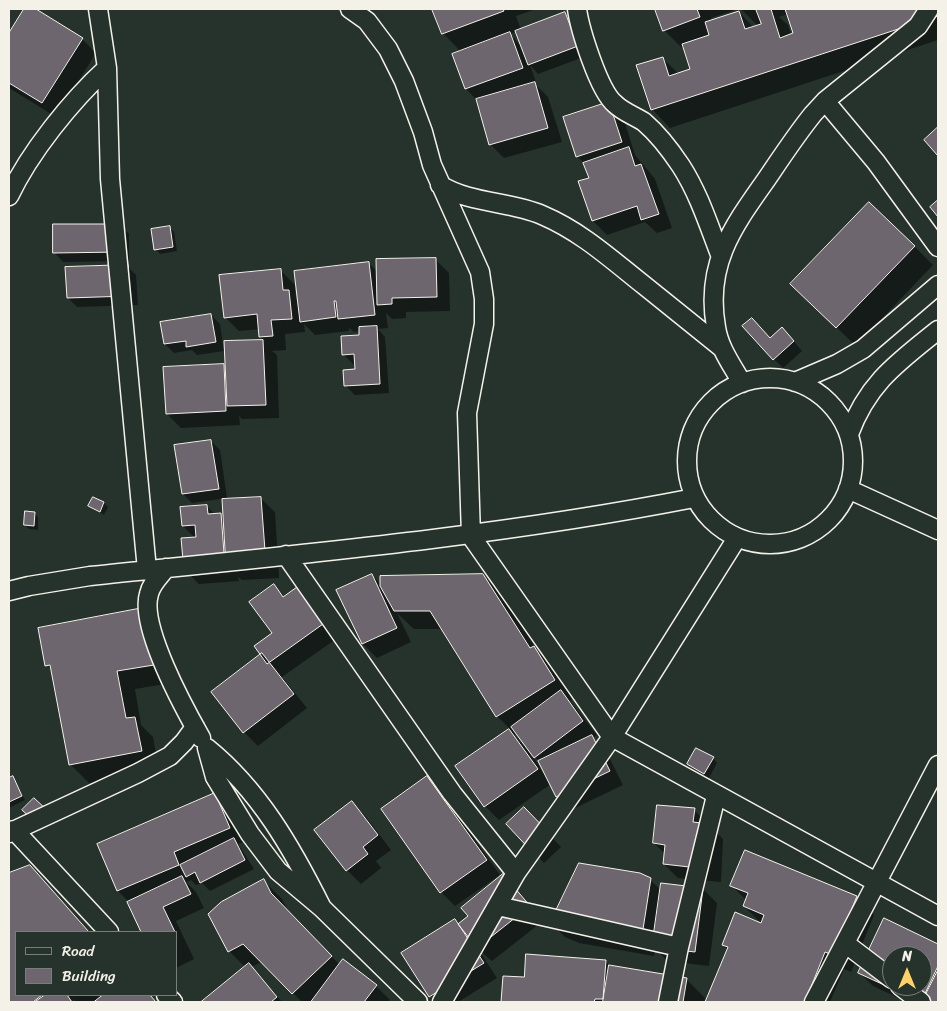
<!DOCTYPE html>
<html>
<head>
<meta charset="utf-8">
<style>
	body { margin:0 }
	#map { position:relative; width:947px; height:1011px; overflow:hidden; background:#26332d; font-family:Sriracha,sans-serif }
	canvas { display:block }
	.frame { position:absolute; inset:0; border:10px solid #f4f1e8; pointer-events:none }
	.legend { position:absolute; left:15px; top:931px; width:162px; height:65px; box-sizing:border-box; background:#26332d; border:1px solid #787f78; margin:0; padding:6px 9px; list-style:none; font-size:15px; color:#f4f1e8 }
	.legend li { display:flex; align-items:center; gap:10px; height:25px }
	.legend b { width:25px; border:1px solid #787f78 }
	.north { position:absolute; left:882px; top:946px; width:50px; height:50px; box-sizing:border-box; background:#26332d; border:1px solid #787f78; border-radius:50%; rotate:0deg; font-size:14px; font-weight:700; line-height:20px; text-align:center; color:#f4f1e8 }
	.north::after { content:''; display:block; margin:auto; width:18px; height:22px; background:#ffd166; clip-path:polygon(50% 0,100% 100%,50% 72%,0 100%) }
</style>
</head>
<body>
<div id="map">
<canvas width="947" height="1011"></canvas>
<div class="frame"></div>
<ul class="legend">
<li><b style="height:6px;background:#26332d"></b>Road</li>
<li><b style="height:14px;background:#6d666f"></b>Building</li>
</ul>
<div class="north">N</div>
</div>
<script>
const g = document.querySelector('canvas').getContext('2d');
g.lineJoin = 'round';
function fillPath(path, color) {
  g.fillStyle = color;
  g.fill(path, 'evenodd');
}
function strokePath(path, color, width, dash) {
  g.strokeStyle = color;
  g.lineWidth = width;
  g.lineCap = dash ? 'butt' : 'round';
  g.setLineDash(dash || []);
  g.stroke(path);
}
fillPath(new Path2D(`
	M25,9H34L82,39L96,53L56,117L9,88V35Z
	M434,9H536L516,16L521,30L565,14L574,23L586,56L538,74L530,65L536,82L534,83L548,97L562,142L504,158L490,144L477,100L466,89L453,54L461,52L443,33ZM517,31L522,47L510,34Z
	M656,9H738L711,18L712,21L739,12L754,28L758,26L741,9H938V40L670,128L652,109L662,58L679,74L691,70L684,48H682L664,30ZM788,14L795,34L791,35L788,25L779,17Z
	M609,103L623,117L635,155L655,179L672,228L657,233L645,222L607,235L593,221L580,182L590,178L586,165L577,156Z
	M120,225L129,234V261L63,262L54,252Z
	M169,227L174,232L177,251L160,254L156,249Z
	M914,246L933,265L856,346L811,303Z
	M435,259L449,273L450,311L406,312V318L392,319L386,313L388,328L378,329L385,337L389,393L355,395L346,386L356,371V364H353L344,355L361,336L360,331L354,332L349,328V331L315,335L304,324L305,332L285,334L286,350L272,351L277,355L279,418L242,419L239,416L240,425L181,428L167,414L223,365L227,369L226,342L265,341L260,337V329L239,331L225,317L280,270L297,287L368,263L378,272ZM295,288H297L299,302L296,299Z
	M127,266L136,275L138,305L77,307L68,298Z
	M211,315L220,324L224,351L197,355L192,350L174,353L165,344Z
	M791,338L802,351L783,368L774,359Z
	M211,441L220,450L227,498L192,503L183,494Z
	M260,498L275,512L279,578L242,580L238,577L239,581L199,584L185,570L195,538L183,526L207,506L215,515L220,514L225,519Z
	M104,503L108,507L104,515L90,505Z
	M34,513L38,517V530L29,529L25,525Z
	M372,575L382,585L483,575L501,594L538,652L552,666L572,699L570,701L597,735L593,738L606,751L623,785L571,810L557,796L551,784L499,820L485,806L457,767L510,729L497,716L442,629H414L397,613L411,642L377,658L363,644ZM517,733L525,744L524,746L514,735ZM531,753L541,763L547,776L546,777Z
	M274,586L285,597L297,589L311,603L336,639L282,677L307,708L258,746L244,732L262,655L274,634Z
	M143,610L161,628L171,683L135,689L141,725L153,737L159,770L89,783L70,764L53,671L47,665Z
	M713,758L717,763L709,778L688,764Z
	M12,778L25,800L11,807L9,805V779Z
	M427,778L441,792L500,875L455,906L441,892Z
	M215,794L229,808L244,842L238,844L254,869L210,891L202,883L196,885L191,880L186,882L196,892L204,908L176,921L194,959L176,968V932H142L129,902L118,891L98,844Z
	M352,803L366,817L391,850L376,861L381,868L361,884L347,870Z
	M694,810L723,839L721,882L678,878L664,864L665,854L654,843Z
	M533,818L561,847L544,863L535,853Z
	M30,866L90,932H16V995H150L157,1002H76L73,999V1002H9V874Z
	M503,876L543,921L492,961L478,949L497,978L458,1002H436L403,953L455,920L459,924L470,916Z
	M650,880L661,890L703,889L717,903L709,966L668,961L655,949L654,956L579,943L565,937L551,923Z
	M264,881L282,899L289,913L340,965L376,986L390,1000L388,1002H302L262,962L251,967L282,1002H203L246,968L229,951Z
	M732,886L856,897L874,915L851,972L844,969L830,1002H707L728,950L723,945L763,925L744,906L746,900Z
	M884,920L938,945V1002H907L873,986L859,972ZM892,956H922V986H892Z
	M605,961L610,966L686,979L705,998L704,1002H502L504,977L525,979Z`), '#0007');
const building = new Path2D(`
	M24,9H36L83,38L42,103L9,83V33Z
	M432,9H503L504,11L442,34Z
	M655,9H697L700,17L663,31Z
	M756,9H771L780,38L793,33L785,9H938V16L651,110L636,65L663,57L669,76L690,69L682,44L709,35L705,22L739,11L745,29L761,24Z
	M565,12L578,46L528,65L515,31Z
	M510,32L523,68L465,89L452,54Z
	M535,82L548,128L489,145L476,99Z
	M609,102L622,142L576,157L563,117Z
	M938,127V156L924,140Z
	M629,147L635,166L641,164L659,214L641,220L637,206L592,221L578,181L589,178L583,163Z
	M938,200V217L930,207Z
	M869,202L915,246L836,328L790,284Z
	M53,224H120L121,252L53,253Z
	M170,226L173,247L154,250L151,229Z
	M436,258L437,297L392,298V304L377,305L376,259Z
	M369,262L375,315L338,319L336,301H334L336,317L300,322L294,271Z
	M128,265L129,296L67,298L65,267Z
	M281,269L283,290H289L292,319L271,320L273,336L259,337L257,314L224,318L219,275Z
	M211,314L216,342L186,347V341L164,344L160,322Z
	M752,318L770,338L782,327L794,341L773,360L742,326Z
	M377,326L380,384L344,386L343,370L355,369L354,354L342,355L341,336L359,335V327Z
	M263,340L266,405L227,406L224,341Z
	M224,364L226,411L166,414L163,367Z
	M211,440L219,489L182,494L174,445Z
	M93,497L104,502L100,512L88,506Z
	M261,497L266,564L226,567L222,499Z
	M207,505L208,514L221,513L225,567L184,571L181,538L196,537L195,525L182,526L180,507Z
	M25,511L35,512L34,526L24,525Z
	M372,574L397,628L362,644L336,590Z
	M483,574L530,648L534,646L555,680L496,717L430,611H394L380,586V576Z
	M274,584L283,597L297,587L323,624L267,664L254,646L272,633L249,602Z
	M143,608L154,665L117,671L126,718L135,717L142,751L69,765L50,665L45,666L38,628Z
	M262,653L294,694L243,733L211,692Z
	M561,690L583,721L534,758L511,727Z
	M509,729L538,769L484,807L455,766Z
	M592,735L610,771L556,797L538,761Z
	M696,748L714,757L704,774L687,764Z
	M13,776L22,796L9,802V778Z
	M427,776L487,860L440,893L381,809Z
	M215,793L230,828L174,852L179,865L117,891L97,844Z
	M34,798L47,810L35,822L22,810Z
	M352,801L378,835L363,847L368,854L346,871L314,830Z
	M657,805L695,808L693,822L710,824L707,869L663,864L665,845L653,843Z
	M524,807L553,837L534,854L506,824Z
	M234,838L245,860L200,883L195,872L186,877L180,865Z
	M745,850L857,896L833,955L825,952L805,1002H705L728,947L722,945L735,912L761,923L764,915L743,906L748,893L730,886Z
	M579,863L640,873L651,878L641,942L550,923Z
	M30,865L89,932H16V995H42L33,1002H9V873Z
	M503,874L530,906L477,948L458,924L468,916L461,908Z
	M182,876L191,894L163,907L175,932H141L127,902Z
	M264,879L271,893L332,956L292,994L243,944L228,952L208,914L221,902Z
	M661,883L703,888L695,952L652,947Z
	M884,918L938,944V966L921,1002L858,973ZM892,956H922V986H892Z
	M455,919L484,963L429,997L401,953Z
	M526,954L606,960L603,999H595L594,1002H501L503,976L524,977Z
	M343,959L377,985L364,1002H311Z
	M249,963L277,997L271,1002H201Z
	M609,965L687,978L683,1002H603Z
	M938,970V1002H922Z
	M45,995H67L72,1002H35Z
	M103,995H150L156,1002H94Z`);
fillPath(building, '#6d666f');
strokePath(building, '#f4f1e8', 1);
const minor = new Path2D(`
	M98,9L107,68L110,179L147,570
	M350,9L367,21L388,49L404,81L423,132L432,165L480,272L484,299V324L467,413L471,536L612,737L938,916
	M577,9C580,30 599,91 615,104C623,112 635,116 644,122C658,134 671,151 681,166C699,194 709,226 721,257
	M825,101L876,162L938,247
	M440,185C471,204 509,201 542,215C582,232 612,260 645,286C671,307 697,328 722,348
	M9,196C30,152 71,101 107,68
	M687 461a83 83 0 1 1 166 0a83 83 0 1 1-166 0Z
	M795,382L837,364L863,349L938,285
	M742,383C732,365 719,348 716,327C705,265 732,228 766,180C781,158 796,135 813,114L825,101L918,26L929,9
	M849,434C868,383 897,363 938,330
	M848,489L938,530
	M286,555L452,793L516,873
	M166,568C160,576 151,584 149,594C139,626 184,708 201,738
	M9,591L29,586L90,576C292,555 495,537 694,498
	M14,830L109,932
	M9,833L138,773L170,756L184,742L195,727
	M498,906L679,947
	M322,908C292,848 259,790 207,748L215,777L250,834L278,871L322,908L418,1002
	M846,944L892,979
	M900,986L921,1002
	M166,995L173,1002
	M442,1002L516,873L612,737L737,538
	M668,1002L679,947L716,796
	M814,1002L938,765`);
strokePath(minor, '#f4f1e8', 21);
strokePath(minor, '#26332d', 18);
</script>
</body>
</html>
